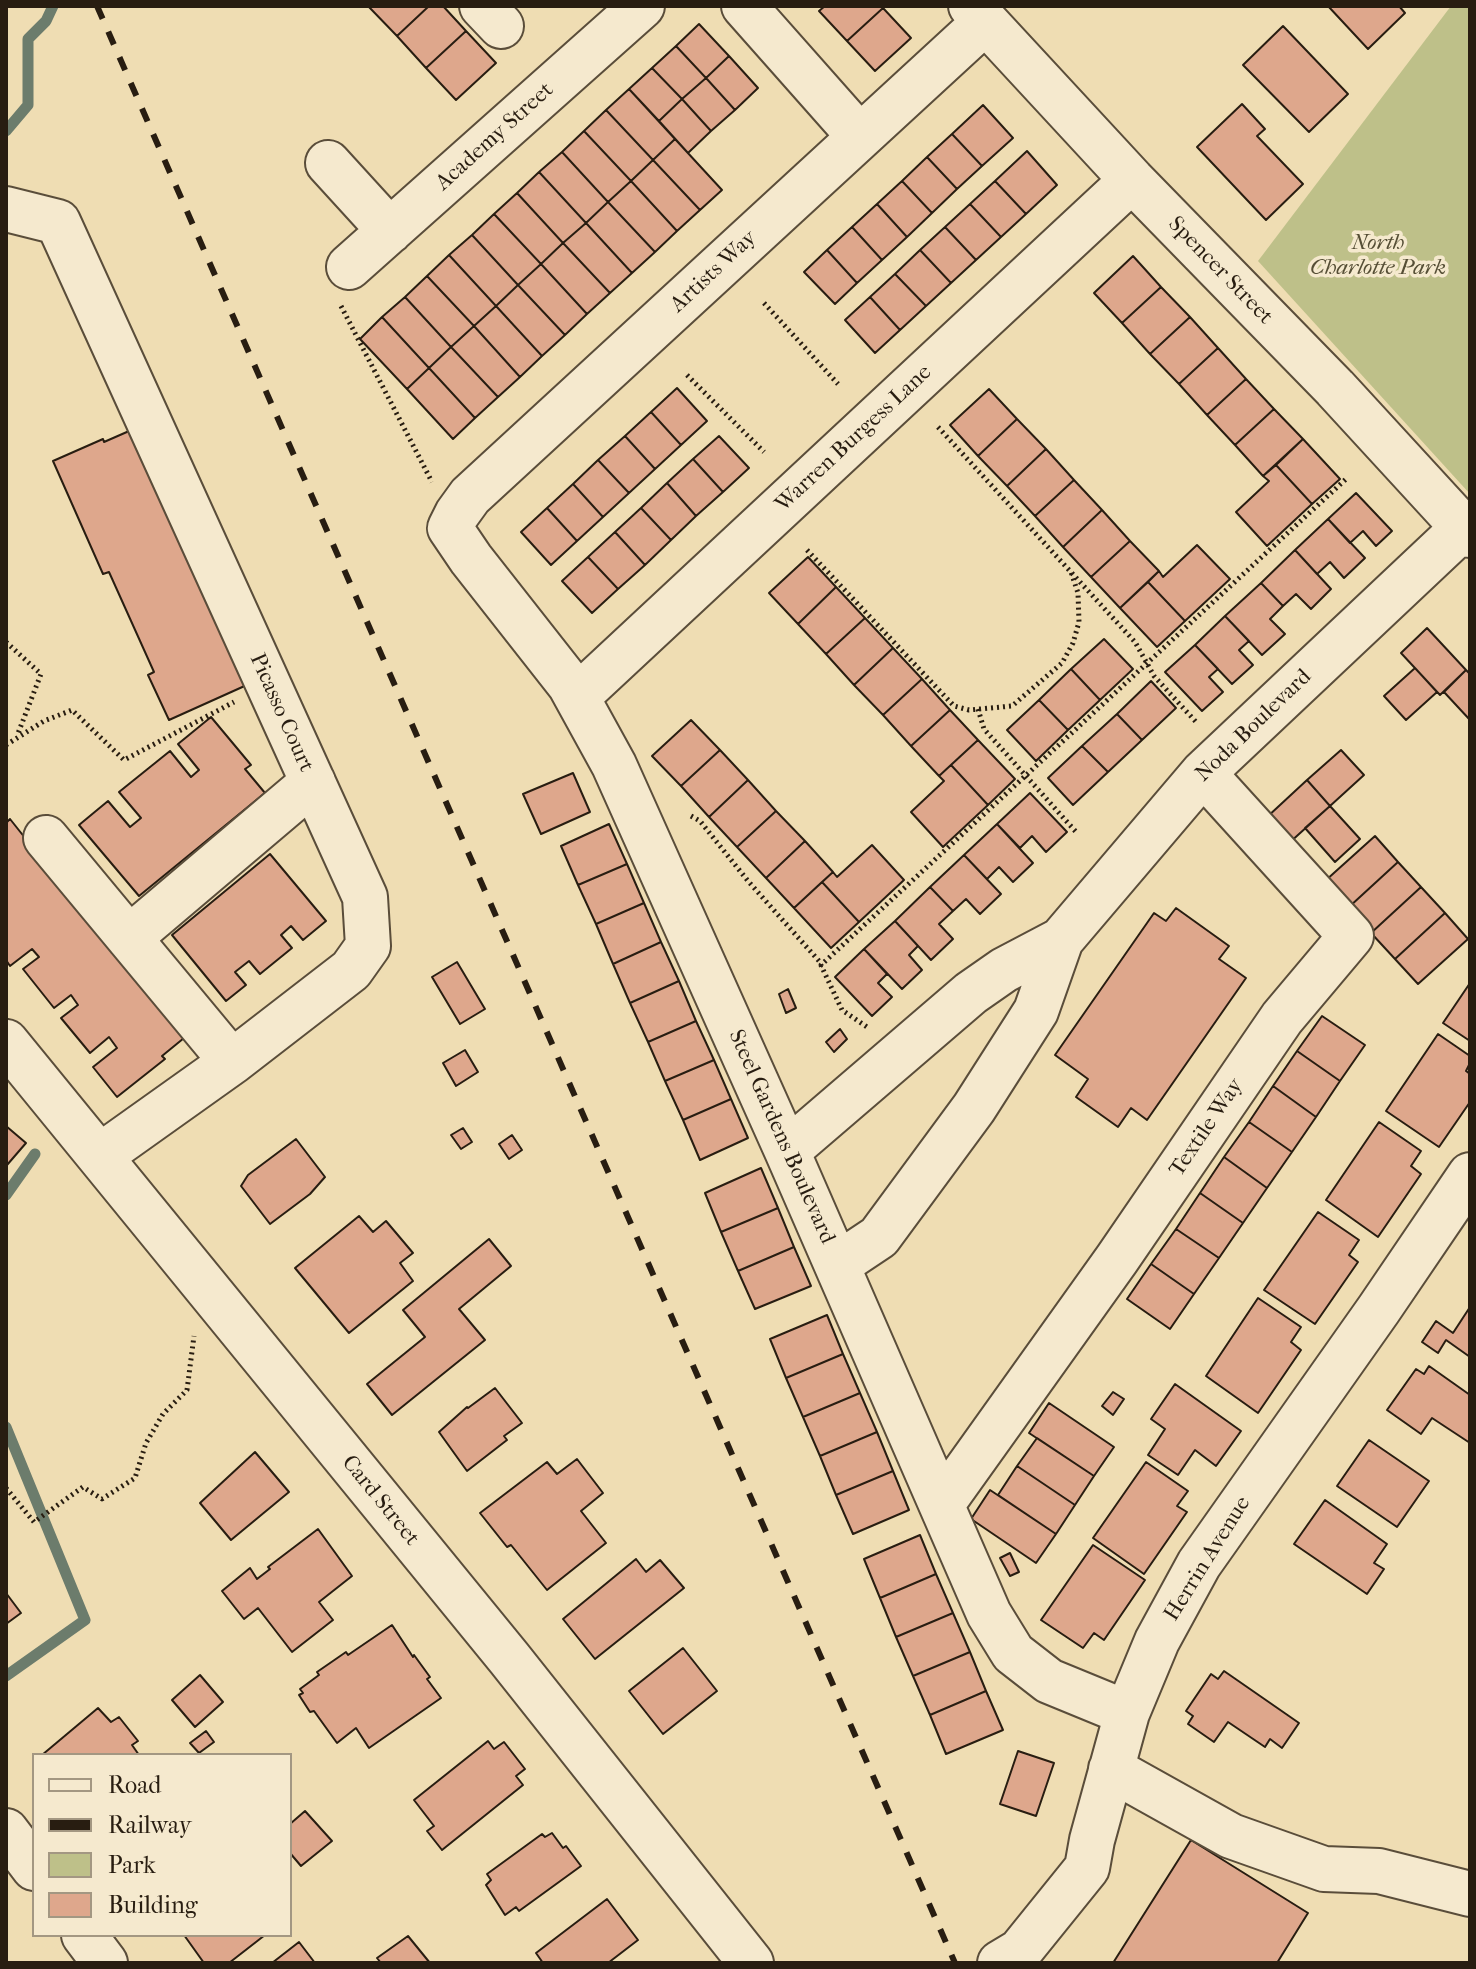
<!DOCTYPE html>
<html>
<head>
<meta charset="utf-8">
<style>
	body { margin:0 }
	#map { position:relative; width:1476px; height:1969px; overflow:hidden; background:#efddb3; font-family:"IM FELL French Canon",serif }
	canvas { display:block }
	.frame { position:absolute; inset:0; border:8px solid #281d11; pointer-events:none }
	.legend { position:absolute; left:32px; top:1753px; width:260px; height:184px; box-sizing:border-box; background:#f5e9ce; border:2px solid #a39782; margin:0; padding:10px 14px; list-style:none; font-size:24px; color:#281d11 }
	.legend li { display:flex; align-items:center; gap:16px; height:40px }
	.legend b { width:40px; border:2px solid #a39782 }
</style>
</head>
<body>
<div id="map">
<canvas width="1476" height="1969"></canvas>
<div class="frame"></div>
<ul class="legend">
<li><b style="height:10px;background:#f5e9ce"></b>Road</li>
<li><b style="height:10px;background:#281d11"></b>Railway</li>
<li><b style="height:22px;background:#bec089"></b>Park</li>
<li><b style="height:22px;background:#dea78c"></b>Building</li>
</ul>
</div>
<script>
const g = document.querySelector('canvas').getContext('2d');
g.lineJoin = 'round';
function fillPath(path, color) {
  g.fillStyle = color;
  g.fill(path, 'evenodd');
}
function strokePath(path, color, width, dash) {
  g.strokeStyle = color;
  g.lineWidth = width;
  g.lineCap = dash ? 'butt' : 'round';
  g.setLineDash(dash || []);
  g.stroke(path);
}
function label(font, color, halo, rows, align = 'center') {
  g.font = font + ' "IM FELL French Canon",serif';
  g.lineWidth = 7;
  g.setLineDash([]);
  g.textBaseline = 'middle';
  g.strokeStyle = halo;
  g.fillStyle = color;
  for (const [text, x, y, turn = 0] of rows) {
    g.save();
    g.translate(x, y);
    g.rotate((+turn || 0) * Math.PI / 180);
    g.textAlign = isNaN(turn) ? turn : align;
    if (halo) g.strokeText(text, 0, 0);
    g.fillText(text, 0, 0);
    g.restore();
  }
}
fillPath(new Path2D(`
	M1451,6H1470V494L1258,261Z`), '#bec089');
strokePath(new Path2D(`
	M6,131L28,105V39L46,21L53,6
	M6,1195L35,1154
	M6,1427L85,1620L6,1676`), '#6c7c6c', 11);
const building = new Path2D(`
	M368,6H429L397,36Z
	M429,6H443L466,31L426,68L397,36Z
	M825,6H881L883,8L847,41L819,11Z
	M1328,6H1399L1405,13L1368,49Z
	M883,8L911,38L875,71L847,41Z
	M699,24L729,56L706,78L676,46Z
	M1283,26L1348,94L1309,132L1243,65Z
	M466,31L496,63L456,100L426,68Z
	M676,46L706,78L682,99L652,68Z
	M729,56L758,88L735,110L706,78Z
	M652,68L682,99L659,121L629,89Z
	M706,78L735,110L711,131L682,99Z
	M629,89L675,139L653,160L606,110Z
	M682,99L711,131L688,153L659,121Z
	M1242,104L1265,129L1257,136L1303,184L1266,220L1197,147Z
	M983,105L1013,138L982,166L952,134Z
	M606,110L653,160L631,181L584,131Z
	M584,131L631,181L608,202L562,152Z
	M952,134L982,166L957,189L927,157Z
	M675,139L722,190L700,210L653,160Z
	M1027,151L1057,185L1026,214L995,181Z
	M562,152L608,202L586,223L539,172Z
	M927,157L957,189L932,213L902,181Z
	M653,160L700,210L677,231L631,181Z
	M539,172L586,223L563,243L517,193Z
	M631,181L677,231L655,252L608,202Z
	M902,181L932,213L907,237L877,204Z
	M995,181L1026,214L1001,237L970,204Z
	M517,193L563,243L541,264L494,214Z
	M608,202L655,252L632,273L586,223Z
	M877,204L907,237L882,260L852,227Z
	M970,204L1001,237L976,260L945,227Z
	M494,214L541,264L518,285L472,235Z
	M586,223L632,273L610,293L563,243Z
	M852,227L882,260L857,283L827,250Z
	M945,227L976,260L951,283L920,250Z
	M472,235L518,285L496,306L449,255Z
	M563,243L610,293L587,314L541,264Z
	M827,250L857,283L835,304L804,272Z
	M920,250L951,283L926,306L895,274Z
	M449,255L496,306L474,326L427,276Z
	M1133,256L1161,287L1122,323L1094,293Z
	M541,264L587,314L565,335L518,285Z
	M895,274L926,306L900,330L870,297Z
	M427,276L474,326L451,347L405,297Z
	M518,285L565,335L542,356L496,306Z
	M1161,287L1190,317L1150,354L1122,323Z
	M405,297L451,347L429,368L382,317Z
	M870,297L900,330L875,353L845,320Z
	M496,306L542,356L520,377L474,326Z
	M382,317L429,368L407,389L360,339Z
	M1190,317L1218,348L1179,384L1150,354Z
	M474,326L520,377L498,397L451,347Z
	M451,347L498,397L475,418L429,368Z
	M1218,348L1246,379L1207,415L1179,384Z
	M429,368L475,418L453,439L407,389Z
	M1246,379L1274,409L1235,445L1207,415Z
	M677,388L707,421L681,445L651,412Z
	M989,389L1017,419L978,456L950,425Z
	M1274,409L1303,439L1263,476L1235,445Z
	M651,412L681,445L655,469L625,436Z
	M1017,419L1046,449L1007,486L978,456Z
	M136,428L249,684L169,720L148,675L154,672L109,572L103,574L53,461L103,439L104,442Z
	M625,436L655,469L629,493L598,460Z
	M719,436L749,468L723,492L693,459Z
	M1303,439L1340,479L1312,504L1276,465Z
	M1046,449L1074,480L1035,516L1007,486Z
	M693,459L723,492L696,516L667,483Z
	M598,460L629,493L603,517L573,484Z
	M1276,465L1312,504L1267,546L1236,512L1269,481L1263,476Z
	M1074,480L1102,510L1063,547L1035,516Z
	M667,483L696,516L671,540L641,508Z
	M573,484L603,517L577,541L547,508Z
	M1356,493L1392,531L1376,546L1363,531L1350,543L1328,519Z
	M547,508L577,541L551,565L521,532Z
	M641,508L671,540L645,565L615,532Z
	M1102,510L1130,541L1091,577L1063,547Z
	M1328,519L1365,558L1344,578L1330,562L1317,574L1295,550Z
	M615,532L645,565L618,589L588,557Z
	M1130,541L1159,571L1120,608L1091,577Z
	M1197,545L1230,579L1185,621L1148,582L1159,571L1163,577Z
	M1295,550L1331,589L1311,609L1296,594L1283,606L1261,583Z
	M588,557L618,589L592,613L562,581Z
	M808,557L836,587L798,624L769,593Z
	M1148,582L1185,621L1157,647L1120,608Z
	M1261,583L1283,606L1270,619L1285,634L1262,655L1225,616Z
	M836,587L865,618L826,654L798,624Z
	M1225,616L1249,641L1239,650L1253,665L1232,684L1195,645Z
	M865,618L893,648L854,685L826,654Z
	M1427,628L1466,670L1440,695L1401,653Z
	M1104,639L1133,669L1100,700L1071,669Z
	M1195,645L1218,669L1209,677L1223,692L1202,711L1165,672Z
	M893,648L922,679L883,715L854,685Z
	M1415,668L1437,692L1406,720L1384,696Z
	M1071,669L1100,700L1068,730L1039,700Z
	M1466,670L1470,674V720L1444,692Z
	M922,679L950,710L911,746L883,715Z
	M1151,681L1176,708L1142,740L1117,714Z
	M1039,700L1068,730L1036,761L1007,730Z
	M950,710L978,740L939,776L911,746Z
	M1117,714L1142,740L1108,772L1082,746Z
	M211,717L251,765L245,769L265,793L139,896L79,825L108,801L130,827L141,818L119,792L170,751L191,777L199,770L178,744Z
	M691,720L720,750L681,786L652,756Z
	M978,740L1015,779L988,805L951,765Z
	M1082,746L1108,772L1073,805L1048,778Z
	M720,750L748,780L709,817L681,786Z
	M1341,750L1364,775L1330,806L1307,780Z
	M951,765L988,805L943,847L911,812L944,781L939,776Z
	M573,773L590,812L541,834L523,794Z
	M748,780L776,811L737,847L709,817Z
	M1307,780L1330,806L1288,844L1266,818Z
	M1030,793L1067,832L1046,852L1032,836L1020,848L997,824Z
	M1330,806L1360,839L1335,862L1305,828Z
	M776,811L805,841L766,878L737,847Z
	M10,819L184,1038L162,1056L165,1059L117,1097L93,1067L117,1048L109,1037L90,1053L61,1018L78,1005L71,995L54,1008L23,969L39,957L32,949L10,966L6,960V823Z
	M609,824L627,864L578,885L561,846Z
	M997,824L1033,863L1013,882L999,867L987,879L964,855Z
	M1375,836L1398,862L1349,907L1325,881Z
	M805,841L833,872L794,908L766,878Z
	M872,845L904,880L859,922L822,882L833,872L837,877Z
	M270,854L326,921L303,940L291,926L281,935L292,948L260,974L249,961L235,972L246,985L226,1001L172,935Z
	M964,855L1001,894L980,914L966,899L953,911L930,887Z
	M1398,862L1421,887L1371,933L1349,907Z
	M627,864L644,903L596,924L578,885Z
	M822,882L859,922L831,948L794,908Z
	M930,887L953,911L939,924L953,939L931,960L895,921Z
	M1421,887L1445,913L1395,959L1371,933Z
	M644,903L661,942L613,964L596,924Z
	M1176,908L1229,946L1219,959L1246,978L1147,1120L1131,1108L1118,1127L1076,1097L1088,1079L1055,1055L1154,913L1166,921Z
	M1445,913L1468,939L1418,984L1395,959Z
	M895,921L918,946L909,955L922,970L902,989L864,949Z
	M661,942L679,981L630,1003L613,964Z
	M864,949L887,974L878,983L892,997L872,1016L835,977Z
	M457,962L485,1009L460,1024L432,977Z
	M679,981L696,1021L648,1042L630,1003Z
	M1470,983V1041L1443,1023Z
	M788,989L796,1008L786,1013L779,994Z
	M1322,1016L1365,1045L1340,1081L1297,1051Z
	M696,1021L714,1060L665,1081L648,1042Z
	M840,1029L847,1039L834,1052L826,1042Z
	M1438,1034L1470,1056V1063L1466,1071L1470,1074V1102L1439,1147L1386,1111Z
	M465,1050L478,1072L456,1086L443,1063Z
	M1297,1051L1340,1081L1316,1117L1273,1086Z
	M714,1060L731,1099L683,1120L665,1081Z
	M1273,1086L1316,1117L1292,1152L1249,1122Z
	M731,1099L748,1138L700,1160L683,1120Z
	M1249,1122L1292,1152L1267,1188L1224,1157Z
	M1379,1122L1421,1151L1411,1166L1421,1174L1378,1237L1326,1200Z
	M6,1126L26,1143L7,1165L6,1164Z
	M463,1128L472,1142L461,1149L451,1135Z
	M512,1135L522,1150L509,1159L499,1144Z
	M296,1139L325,1177L310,1194L270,1224L241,1186L248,1175Z
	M1224,1157L1267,1188L1243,1223L1200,1193Z
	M761,1168L778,1208L721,1232L705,1193Z
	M1200,1193L1243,1223L1219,1258L1176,1229Z
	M778,1208L794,1247L738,1271L721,1232Z
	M1318,1212L1359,1240L1349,1255L1358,1262L1315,1324L1264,1290Z
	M359,1216L373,1232L386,1221L413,1253L400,1263L413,1281L349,1333L295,1268Z
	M1176,1229L1219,1258L1194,1294L1151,1264Z
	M489,1239L511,1266L459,1309L485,1340L392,1415L367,1384L425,1337L403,1310Z
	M794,1247L811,1286L755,1309L738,1271Z
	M1151,1264L1194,1294L1170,1329L1127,1299Z
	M1258,1298L1301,1327L1291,1342L1301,1350L1258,1413L1206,1376Z
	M1470,1307V1357L1446,1340L1438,1353L1422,1342L1436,1321L1453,1333Z
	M827,1315L843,1354L786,1378L770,1339Z
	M843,1354L860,1393L803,1417L786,1378Z
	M1429,1366L1470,1395V1443L1432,1418L1421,1434L1387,1410L1416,1369L1424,1374Z
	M1175,1384L1241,1431L1216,1466L1195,1450L1178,1475L1148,1455L1165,1429L1151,1419Z
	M495,1388L522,1423L504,1436L507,1440L467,1471L439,1432L467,1407L468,1408Z
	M1113,1392L1124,1399L1113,1415L1102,1406Z
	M860,1393L877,1432L820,1456L803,1417Z
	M1049,1403L1114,1447L1094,1476L1029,1433Z
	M877,1432L893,1471L836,1495L820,1456Z
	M1037,1438L1094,1476L1075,1505L1017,1466Z
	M1369,1440L1429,1481L1397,1527L1337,1486Z
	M255,1452L289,1492L231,1540L200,1503Z
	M577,1459L603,1493L581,1511L606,1543L547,1590L511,1545L507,1547L480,1513L547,1462L557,1474Z
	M1146,1462L1188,1491L1177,1506L1187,1512L1144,1574L1093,1538Z
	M1017,1466L1075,1505L1056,1534L998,1495Z
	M893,1471L909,1510L853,1534L836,1495Z
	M990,1490L1056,1534L1036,1563L971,1519Z
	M1325,1500L1387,1544L1374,1563L1384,1569L1367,1594L1294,1544Z
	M318,1529L352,1576L319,1602L333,1620L292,1652L258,1608L244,1619L222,1591L250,1568L257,1579L270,1569L268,1567Z
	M920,1535L936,1574L880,1598L864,1559Z
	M1093,1545L1145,1580L1104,1640L1094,1633L1083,1648L1041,1620Z
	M1010,1553L1019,1572L1010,1576L1000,1558Z
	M636,1559L646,1572L660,1560L684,1588L595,1659L563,1619Z
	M936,1574L953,1613L896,1637L880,1598Z
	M6,1593L21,1613L6,1624Z
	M953,1613L970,1652L913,1676L896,1637Z
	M392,1625L413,1657L414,1655L430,1677L427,1679L441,1698L369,1748L356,1728L337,1743L314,1711L310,1712L299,1695L303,1693L300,1689L319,1675L317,1672L346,1652L348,1655Z
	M683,1648L717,1691L663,1734L629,1691Z
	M970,1652L986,1691L930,1715L913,1676Z
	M1224,1671L1299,1723L1282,1748L1270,1739L1265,1747L1228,1722L1214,1742L1188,1724L1193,1716L1186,1711L1211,1674L1218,1679Z
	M200,1675L223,1702L195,1727L172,1700Z
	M986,1691L1003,1730L946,1754L930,1715Z
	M98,1708L111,1722L119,1717L138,1741L132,1745L139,1755H42Z
	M206,1731L214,1742L199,1753L190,1743Z
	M488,1741L494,1749L504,1742L525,1769L516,1776L523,1785L442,1850L427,1831L434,1826L414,1800Z
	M1018,1751L1054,1763L1036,1816L1000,1804Z
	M305,1811L332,1841L301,1866L290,1853V1824Z
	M552,1833L563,1848L566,1846L581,1866L519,1911L516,1907L505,1915L486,1885L491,1880L487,1874L542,1834L545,1837Z
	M1191,1840L1308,1913L1277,1963H1113Z
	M607,1899L638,1940L608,1963H543L536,1953Z
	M184,1935H265L229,1963H204Z
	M408,1936L430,1963H381L377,1958Z
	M299,1942L315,1963H272Z`);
fillPath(building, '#dea78c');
strokePath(building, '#281d11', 2);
const minor = new Path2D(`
	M482,6L501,26
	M744,6L860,137
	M971,6L1132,180L1335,388L1470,535
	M985,22L470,496L457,514L450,528L471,559L570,685L614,765L787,1151L989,1614L1013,1653L1049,1681L1127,1713
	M328,163L390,231
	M6,209L58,222L365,897L368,946L351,970L232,1062L100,1156
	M349,267L642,6
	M577,697L1132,180
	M46,838L232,1062
	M129,938L313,782
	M6,1042L509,1658L751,1963
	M787,1151L971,993L1004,970L1061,940
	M837,1265L879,1237L974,1108L1036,1011L1061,940L1203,773L1463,528
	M942,1504L1117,1259L1282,1018L1351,936L1203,773
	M1111,1769L1231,1836L1324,1869L1379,1871L1470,1894
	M6,1831L34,1868
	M84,1935L105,1963
	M1000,1963L1020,1951L1087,1868L1092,1840L1127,1713L1157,1641L1199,1564L1379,1309L1470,1175`);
strokePath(minor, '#5a4d3a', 48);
strokePath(new Path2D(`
	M764,303L838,384
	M341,306L432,482
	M687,375L764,452
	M938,427L1135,642L1154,676L1197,723
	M807,550L954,706L969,710L1012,706L1062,663L1073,643L1079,622L1078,593L1071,572
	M6,642L41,674L17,736
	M978,709L984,729L1077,833
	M6,745L44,721L72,710L124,760L234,702
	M691,816L700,821L748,881L819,961L842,1010L867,1027
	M820,966L1346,479
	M6,1488L34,1522L83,1487L102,1499L135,1478L146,1443L163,1414L187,1390L194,1336`), '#281d11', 5, [2, 4]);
strokePath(minor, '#f5e9ce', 44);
strokePath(new Path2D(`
	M97,6L955,1963`), '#281d11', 6, [14, 14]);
label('22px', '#281d11', '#f5e9ce', [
	["Academy Street",495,137,-42],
	["Spencer Street",1220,271,46],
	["Artists Way",714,272,-43],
	["Warren Burgess Lane",854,439,-43],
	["Picasso Court",281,713,66],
	["Noda Boulevard",1254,726,-44],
	["Textile Way",1207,1128,-56],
	["Steel Gardens Boulevard",781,1137,66],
	["Card Street",380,1501,51],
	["Herrin Avenue",1208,1559,-58]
]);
label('italic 22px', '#554e35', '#f5e9ce', [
	["North",1378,244],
	["Charlotte Park",1378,269]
]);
</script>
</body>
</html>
